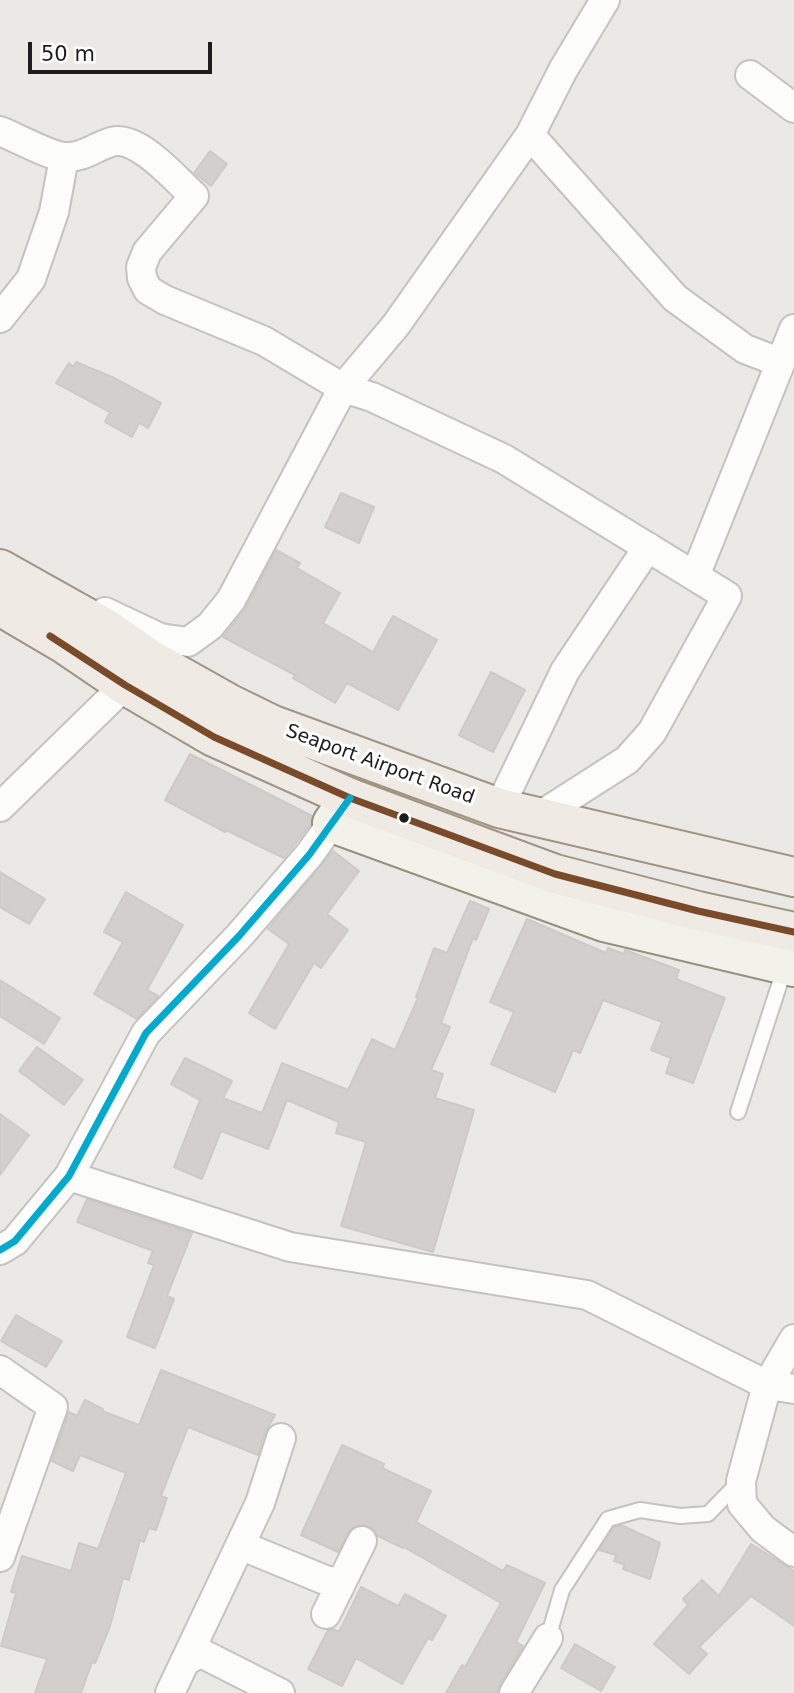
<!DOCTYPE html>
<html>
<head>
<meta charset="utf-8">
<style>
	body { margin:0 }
	#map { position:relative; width:794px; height:1693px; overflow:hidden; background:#ebe9e5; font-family:"DejaVu Sans",sans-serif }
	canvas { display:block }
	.scale { position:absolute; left:28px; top:42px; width:184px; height:32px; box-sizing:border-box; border:4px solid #1d1d1d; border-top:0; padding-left:9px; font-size:21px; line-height:24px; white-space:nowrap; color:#1d1d1d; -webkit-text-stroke:5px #fff; paint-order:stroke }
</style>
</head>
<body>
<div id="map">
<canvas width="794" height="1693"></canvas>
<div class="scale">50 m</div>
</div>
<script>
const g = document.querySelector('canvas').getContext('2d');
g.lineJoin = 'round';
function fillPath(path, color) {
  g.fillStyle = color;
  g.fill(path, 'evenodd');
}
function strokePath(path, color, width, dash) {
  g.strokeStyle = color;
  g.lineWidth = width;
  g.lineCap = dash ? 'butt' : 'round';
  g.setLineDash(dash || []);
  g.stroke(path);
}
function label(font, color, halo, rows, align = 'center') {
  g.font = font + ' "DejaVu Sans",sans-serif';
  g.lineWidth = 6;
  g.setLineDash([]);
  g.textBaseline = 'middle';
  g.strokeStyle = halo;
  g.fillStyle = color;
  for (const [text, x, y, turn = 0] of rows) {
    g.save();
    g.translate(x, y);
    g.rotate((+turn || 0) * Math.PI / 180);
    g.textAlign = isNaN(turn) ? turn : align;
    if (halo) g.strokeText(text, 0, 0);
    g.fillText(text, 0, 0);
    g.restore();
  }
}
const building = new Path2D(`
	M210,151L227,164L211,186L194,173Z
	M76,362L112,377L161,403L148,428L139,423L132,437L105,422L110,412L56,383L69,363L73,367Z
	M341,493L374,507L359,543L325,527Z
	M276,550L300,563L297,568L340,593L323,623L373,652L393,616L437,640L398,710L347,683L335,703L293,678L295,675L223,637L246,608Z
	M491,672L525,690L493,752L459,735Z
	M190,754L312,816L311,824L284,858L226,830L225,832L165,800Z
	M333,851L359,871L327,914L348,930L321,968L314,963L275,1029L249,1013L289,944L268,929Z
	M0,872L45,899L29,924L0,907Z
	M126,892L183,925L147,990L158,996L137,1019L94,994L123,942L104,932Z
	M470,901L489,909L476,940L473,938L441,1023L450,1027L431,1070L443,1074L435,1098L474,1110L433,1252L341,1226L366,1142L336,1133L339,1122L287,1100L268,1149L221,1131L202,1179L174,1167L200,1100L171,1084L185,1058L232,1081L223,1098L262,1113L282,1063L348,1090L372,1039L395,1050L418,998L416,997L434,948L447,953Z
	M527,919L606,953L608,948L624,954L625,950L679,970L676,979L725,998L693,1083L666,1073L671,1058L651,1050L662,1022L603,1000L580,1053L573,1050L555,1092L491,1064L514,1012L490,1002Z
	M0,980L60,1018L44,1044L0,1016Z
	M37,1047L83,1080L64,1105L19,1071Z
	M0,1114L29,1135L0,1175Z
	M87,1199L192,1233L167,1296L174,1299L155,1348L127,1337L154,1265L148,1263L153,1251L77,1222Z
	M16,1315L62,1341L46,1367L1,1341Z
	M161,1370L275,1415L265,1433L258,1455L188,1427L161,1496L167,1498L156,1530L149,1528L144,1542L140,1540L129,1580L123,1578L110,1626L95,1663L92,1662L81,1693H35L47,1659L1,1646L16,1593L11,1592L22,1556L71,1571L79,1543L98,1549L126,1473L80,1455L73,1471L52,1461L69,1412L77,1416L85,1400L103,1409L102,1411L139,1425Z
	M342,1445L384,1464L382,1468L431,1491L416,1522L503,1571L507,1565L545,1583L516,1642L523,1646L500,1684L497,1693H446L462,1665L465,1667L501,1603L404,1547L403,1548L378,1536L369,1526L360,1525L352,1528L338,1552L301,1535Z
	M621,1525L660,1543L650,1579L623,1569L625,1565L614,1561L616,1555L599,1550L614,1527Z
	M751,1544L794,1571V1626L751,1596L699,1647L707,1654L689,1674L654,1644L688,1605L683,1599L702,1580L719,1596Z
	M361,1587L398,1606L405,1594L446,1616L432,1640L428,1638L402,1684L356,1658L342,1686L308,1669L328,1630L333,1629L339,1632Z
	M575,1644L615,1667L601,1691L561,1668Z`);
fillPath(building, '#d2cfcc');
strokePath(building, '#cecac7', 2);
const lane = new Path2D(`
	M738,1112L785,967
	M548,1638L562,1590L608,1519L640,1510L680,1516L708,1514L740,1481`);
const street = new Path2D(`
	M750,75L794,108
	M0,131C15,137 52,157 65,157C83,158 95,147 111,142C138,134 176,180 194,196L147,252L141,267L142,278L148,290L165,300L264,341L343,388L396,325L530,135L563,70L605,0
	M530,135L675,298L745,349L779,362
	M0,318L31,279L54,212L64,158
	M695,576L794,329
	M105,612L160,638L188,642L210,626L231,600L343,388L372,397L504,459L727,596L652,732L627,760L538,817
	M0,807L125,685L137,671
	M499,808L565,671L648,547
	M69,1176L290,1247L587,1295L767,1385L794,1389
	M0,1250L15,1241L69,1176L146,1033L239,936L309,855L332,823
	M794,1339L767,1385L741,1481L742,1504L763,1529L794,1552
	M0,1370L53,1407L0,1557
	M240,1545L325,1580L341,1583
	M326,1614L362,1541
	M185,1661L201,1653L280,1693
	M170,1693L260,1503L281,1438
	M514,1693L548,1638`);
const secondary = new Path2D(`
	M350,798L332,823L604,922L794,967`);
const primary = new Path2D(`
	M0,569L107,629L148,658L230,704L273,725L499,808L794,877
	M0,606L66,645L125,685L214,737L350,798L555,874L698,911L794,932`);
strokePath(lane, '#c4c3c1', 18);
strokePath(street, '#c4c3c1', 32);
strokePath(secondary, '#92937e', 42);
strokePath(primary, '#a09583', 42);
strokePath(lane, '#fcfcfb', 14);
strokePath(street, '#fcfcfb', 28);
strokePath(secondary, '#f2f2ea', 38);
strokePath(primary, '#efeae4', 38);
strokePath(new Path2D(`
	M50,636L125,685L214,737L350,798L555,874L698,911L794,932`), '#7a4b2a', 7);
strokePath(new Path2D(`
	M0,1250L15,1241L69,1176L146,1033L239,936L309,855L350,798`), '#00a9ce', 7);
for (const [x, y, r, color] of [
	[404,818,6,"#1d1d1d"]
]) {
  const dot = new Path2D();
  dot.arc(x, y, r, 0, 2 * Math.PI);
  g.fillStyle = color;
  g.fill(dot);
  strokePath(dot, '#fff', 2.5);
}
label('19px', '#1d1d1d', '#fff', [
	["Seaport Airport Road",380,765,20]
]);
</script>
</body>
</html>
